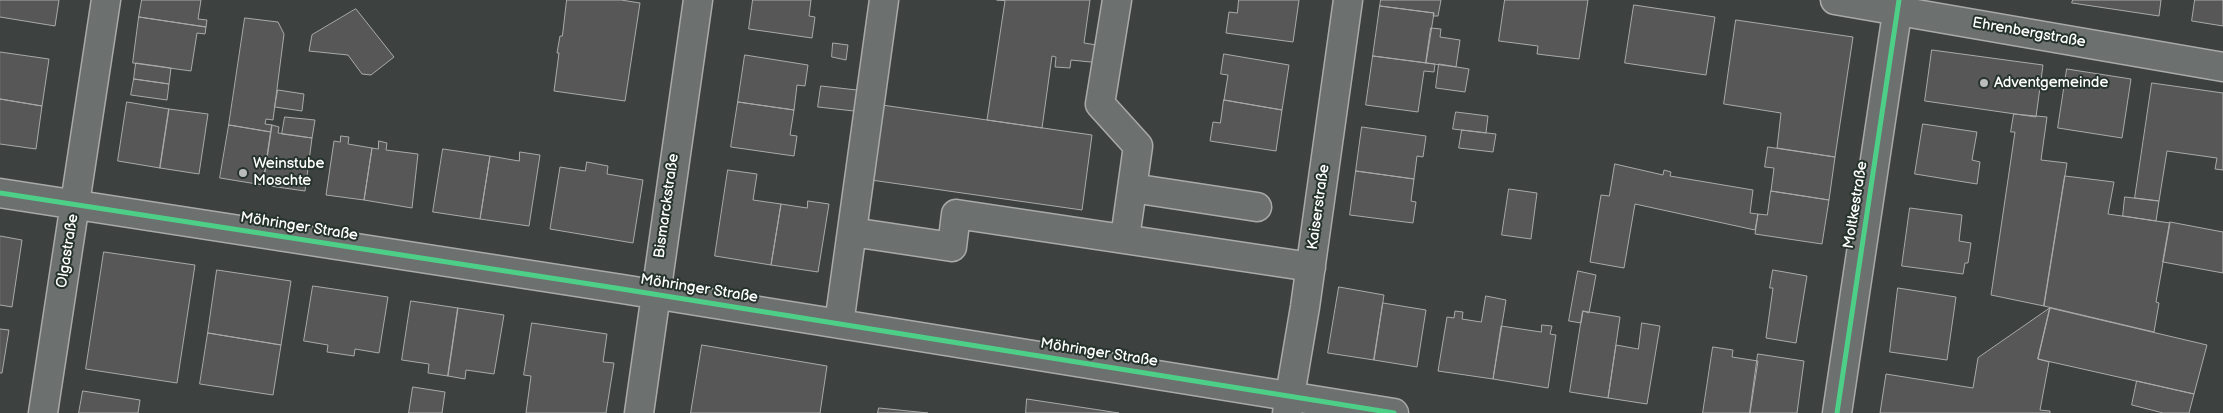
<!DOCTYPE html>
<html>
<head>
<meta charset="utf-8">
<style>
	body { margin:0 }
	canvas { display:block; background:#3d413f }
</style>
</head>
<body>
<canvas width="2223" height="413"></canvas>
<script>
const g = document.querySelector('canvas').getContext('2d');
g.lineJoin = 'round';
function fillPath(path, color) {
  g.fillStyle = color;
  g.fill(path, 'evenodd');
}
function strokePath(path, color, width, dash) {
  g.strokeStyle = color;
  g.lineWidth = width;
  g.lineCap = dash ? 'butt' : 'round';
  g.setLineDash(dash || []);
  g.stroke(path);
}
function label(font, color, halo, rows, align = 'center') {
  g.font = font + ' "Balsamiq Sans",sans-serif';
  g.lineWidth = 4;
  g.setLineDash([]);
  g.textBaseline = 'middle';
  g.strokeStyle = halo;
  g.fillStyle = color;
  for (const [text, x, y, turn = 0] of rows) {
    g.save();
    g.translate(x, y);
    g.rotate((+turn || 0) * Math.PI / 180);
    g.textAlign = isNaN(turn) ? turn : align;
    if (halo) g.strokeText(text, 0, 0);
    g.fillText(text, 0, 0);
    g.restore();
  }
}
const building = new Path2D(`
	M0,0H59L55,26L0,17Z
	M142,0H201L198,19L207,20L206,27L139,17Z
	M567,0H621L640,3L625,101L554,91L559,53H557L560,36H562Z
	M753,0H811L809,16L815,17L812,38L749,29Z
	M997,0H1090L1084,43L1103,46L1100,63L1071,60L1070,68L1055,67L1056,57L1052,56L1042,128L987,120L1005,1Z
	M1239,0H1299L1293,42L1226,33L1229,12L1237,13Z
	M1381,0H1441L1438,16H1433L1434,13L1380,6Z
	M1505,0H1588L1579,59L1537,54L1538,46L1499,41Z
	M2073,0H2161L2159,16L2072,3Z
	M2195,0H2223V26L2192,21Z
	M1634,5L1715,17L1706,75L1625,63Z
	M1380,6L1434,13L1426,63L1373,56Z
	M356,9L394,57L371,75L362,74L348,55L309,51L312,35Z
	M139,17L206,27L205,34L197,33L191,71L133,63Z
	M245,18L278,22L284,34L273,120L266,119L265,124L272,125L271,132L229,125Z
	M1736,20L1853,37L1835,157L1777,148L1781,113L1724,104Z
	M1431,28L1441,29L1440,37L1460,40L1456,67L1426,63Z
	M833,43L848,45L846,60L832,57Z
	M1932,50L2043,65L2036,117L1925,101Z
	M0,52L49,59L42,106L0,99Z
	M1224,54L1289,65L1282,110L1224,100L1228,75L1221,74Z
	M745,55L808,65L805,86L797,85L794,110L738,102Z
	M1373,56L1435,64L1434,72L1424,71L1418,112L1366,105Z
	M136,63L171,68L169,84L134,79Z
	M1439,64L1469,69L1465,92L1436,88Z
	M2067,69L2131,79L2122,138L2058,128Z
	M134,79L169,84L167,100L131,95Z
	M2152,83L2223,93V170L2215,169L2217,158L2167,151L2159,201L2135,198Z
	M821,86L857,90L854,111L818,107Z
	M278,90L304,94L302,111L275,107Z
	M0,99L42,106L36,149L0,144Z
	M1224,100L1282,110L1276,151L1210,141L1213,122L1220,123Z
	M127,102L169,109L160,168L118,161Z
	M738,102L794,110L790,135L797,136L794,156L731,147Z
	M882,105L1092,135L1082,210L871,180Z
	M169,109L208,114L199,174L160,168Z
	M1456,112L1488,116L1486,133L1453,129Z
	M2014,114L2047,117L2041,160L2067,163L2044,306L1991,295L2015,132H2011Z
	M285,117L315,120L312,138L282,134Z
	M1923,124L1977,132L1972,160L1980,162L1977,184L1915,174Z
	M229,125L271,132L263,185L220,178Z
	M272,125L279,127L278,133L312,138L305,191L263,185Z
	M1362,127L1426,136L1423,157L1417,156L1414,179L1356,171Z
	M1462,130L1496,134L1493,152L1459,148Z
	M341,136L349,137L348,144L372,148L364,200L326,195L334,141L340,142Z
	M379,141L387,143L386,150L418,154L412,208L364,200L372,148L378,149Z
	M1768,147L1835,157L1829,200L1771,191L1774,168L1765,167Z
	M443,149L490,156L480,219L433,212Z
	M520,152L540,155L529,226L480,219L490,156L519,161Z
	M587,162L608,166L607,174L643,180L633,243L550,229L560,167L585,171Z
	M1615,164L1663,175L1664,170L1671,172L1670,176L1753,190L1750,213L1758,214L1755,230L1635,204L1624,268L1590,262L1601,195L1609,196Z
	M728,170L757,174L753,200L781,204L771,265L715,256Z
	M1356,171L1414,179L1411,201L1416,202L1413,223L1350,215Z
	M2065,176L2114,182L2108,214L2170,223L2156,302L2159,303L2154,332L2044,306Z
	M1509,189L1537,193L1531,239L1502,235Z
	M1771,191L1829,200L1822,244L1755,234L1758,214L1767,215Z
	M2125,197L2159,201L2156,221L2123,216Z
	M808,201L829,204L818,272L771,265L781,204L807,208Z
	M1910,208L1962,215L1959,241L1971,243L1968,263H1965L1963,274L1902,266Z
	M2170,222L2223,232V273L2163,262Z
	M0,236L22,240L12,307L0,305Z
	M104,252L195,265L177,383L86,369Z
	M217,270L291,281L281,345L208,333Z
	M1773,270L1807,276L1796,343L1766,338L1773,288H1770Z
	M1578,271L1596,275L1589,313L1583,311L1581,323L1569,321Z
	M313,286L388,297L379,353L355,349L354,356L327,352L328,345L304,341Z
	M1339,287L1384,295L1374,360L1328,353Z
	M1898,288L1956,297L1947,360L1890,352Z
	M1486,296L1506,300L1493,379L1438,371L1447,317L1454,318L1455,311L1463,312L1462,319L1481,322Z
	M411,301L458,308L448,376L428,373L429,364L402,360Z
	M1383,303L1426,310L1417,367L1374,360Z
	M458,308L504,315L494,374L466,370L465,379L448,376Z
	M2050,308L2038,359L2049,362L2040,410L2050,411V413H1880L1886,374L1973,388L1978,358Z
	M2050,308L2207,345L2194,394L2038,359Z
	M1583,311L1620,317L1608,398L1570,392Z
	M532,323L607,334L603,362L614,363L606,413H526L531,376L524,375Z
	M1642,323L1660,326L1647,404L1608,398L1616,345L1638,349Z
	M1542,325L1552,326L1550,334L1556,335L1548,388L1493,379L1501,326L1541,332Z
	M0,329L9,330L2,373H0Z
	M208,333L281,345L273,395L200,384Z
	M702,345L827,366L820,413H691Z
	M1713,347L1733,350L1732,357L1758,361L1750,413H1703Z
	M1758,354L1804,361L1797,413H1750Z
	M2137,381L2194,394L2189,413H2163L2132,405Z
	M413,387L445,392L442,413H409Z
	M83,391L140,400L138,413H79Z
	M1027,399L1119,413H1026Z
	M879,408L928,413H878Z`);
fillPath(building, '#575757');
strokePath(building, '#a8aaa9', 1);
const minor = new Path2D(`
	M1117,0L1100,104L1138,146L1125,238
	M1835,0L2223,67
	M1132,188L1257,207
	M0,193L622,289L1394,413
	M852,232L952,247L956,214L1311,267
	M839,324L884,0
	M43,413L106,0
	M639,413L698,0
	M1287,413L1305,307L1348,0
	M1837,413L1899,0`);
strokePath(minor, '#a8aaa9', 31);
strokePath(minor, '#6c706e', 28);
strokePath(new Path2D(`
	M0,193L622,289L1394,413
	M1837,413L1899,0`), '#4dcf88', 5);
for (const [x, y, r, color] of [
	[1984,83,5,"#bbbcbc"],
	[243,173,5,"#bbbcbc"]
]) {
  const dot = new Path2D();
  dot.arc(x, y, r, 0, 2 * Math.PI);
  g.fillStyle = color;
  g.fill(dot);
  strokePath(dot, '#26332d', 2);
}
label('15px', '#fff', '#26332d', [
	["Ehrenbergstraße",2029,33,10],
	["Moltkestraße",1856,205,-81],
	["Bismarckstraße",667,206,-82],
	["Kaiserstraße",1319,207,-82],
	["Möhringer Straße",299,227,9],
	["Olgastraße",68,251,-81],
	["Möhringer Straße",699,289,9],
	["Möhringer Straße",1099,353,9]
]);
label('15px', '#fff', '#26332d', [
	["Adventgemeinde",1994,83],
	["Weinstube",253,164],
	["Moschte",253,181]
], 'left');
</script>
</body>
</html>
